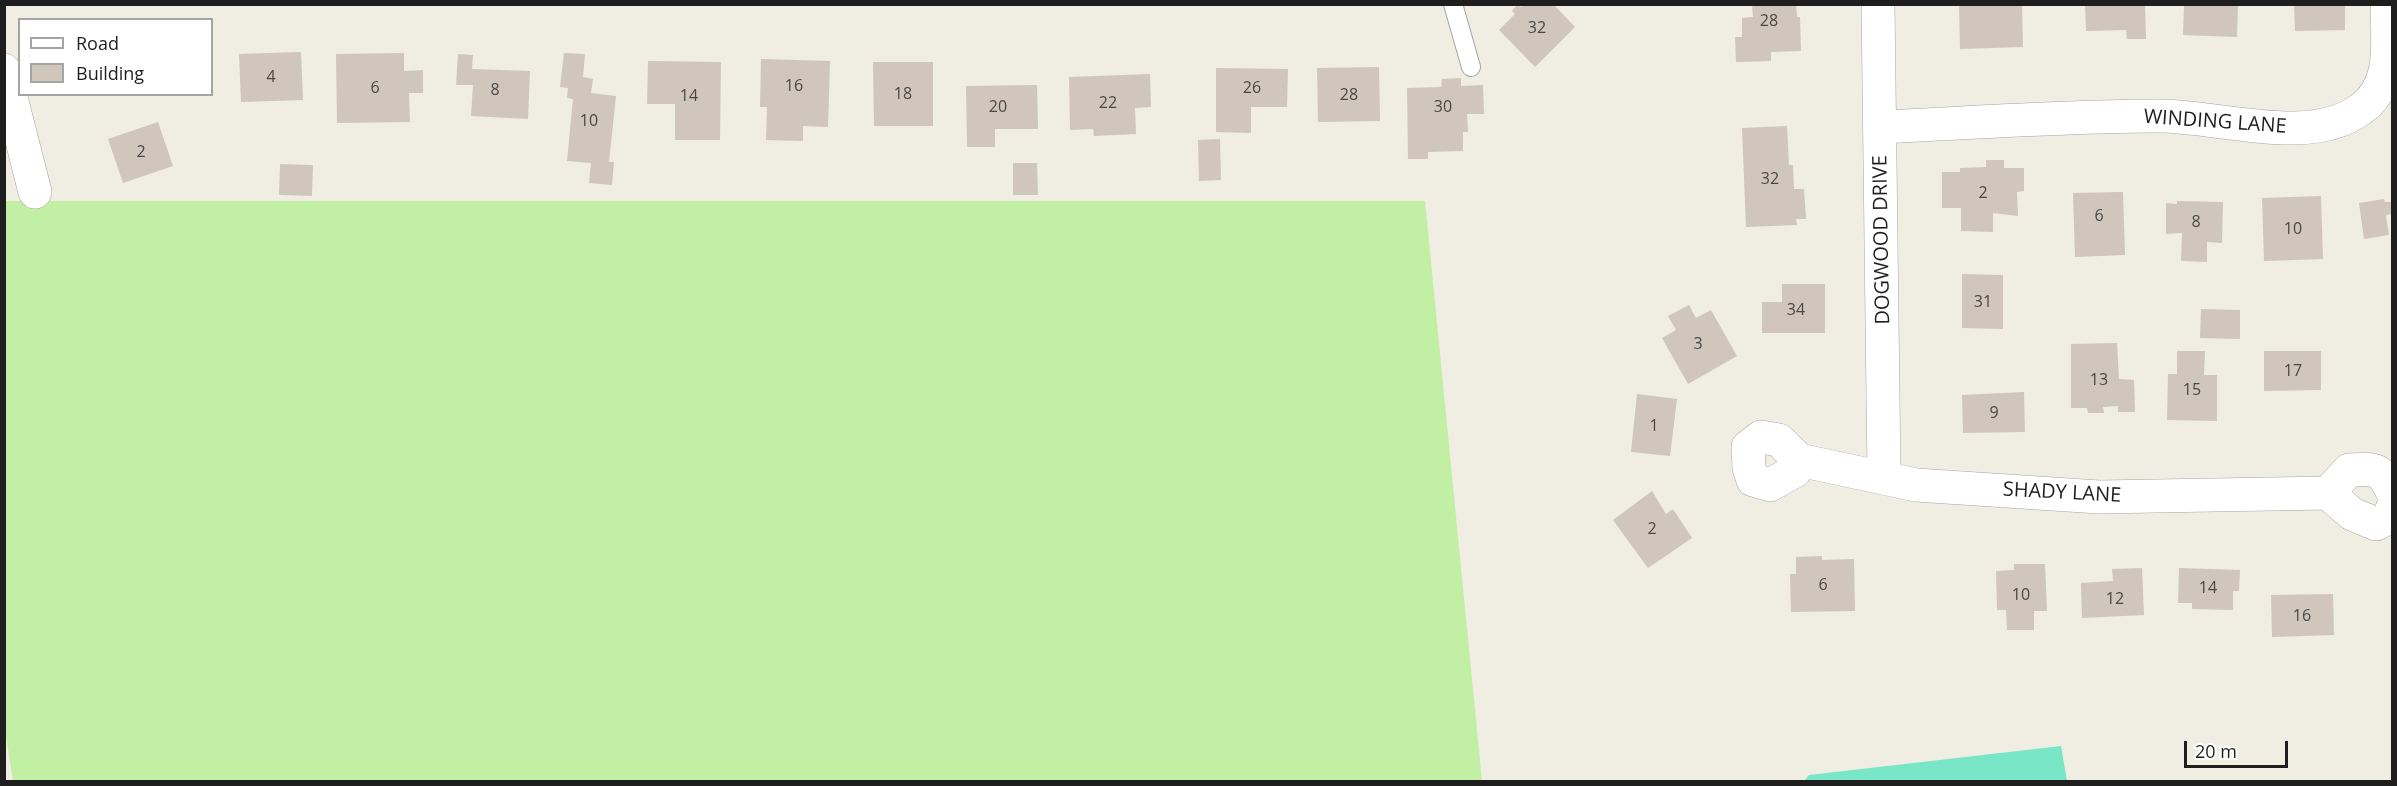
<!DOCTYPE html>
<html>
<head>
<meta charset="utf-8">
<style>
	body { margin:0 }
	#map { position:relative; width:2397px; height:786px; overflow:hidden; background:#f0ede2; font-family:"Open Sans",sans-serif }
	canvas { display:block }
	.frame { position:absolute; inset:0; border:6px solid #1e1e1e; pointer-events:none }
	.legend { position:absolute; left:18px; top:18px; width:195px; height:78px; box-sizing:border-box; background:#fff; border:2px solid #a5a5a5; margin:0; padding:8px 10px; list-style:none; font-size:18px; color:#1e1e1e }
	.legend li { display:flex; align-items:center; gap:12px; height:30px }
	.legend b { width:30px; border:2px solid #a5a5a5 }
	.scale { position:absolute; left:2184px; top:741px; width:104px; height:27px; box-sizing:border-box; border:3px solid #1e1e1e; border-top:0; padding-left:8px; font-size:18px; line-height:21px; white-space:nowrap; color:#1e1e1e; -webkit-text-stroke:4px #fff; paint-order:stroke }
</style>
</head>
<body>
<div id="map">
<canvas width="2397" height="786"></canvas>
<div class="frame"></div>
<ul class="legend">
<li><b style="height:8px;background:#fff"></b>Road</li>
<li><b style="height:16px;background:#d0c6bb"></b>Building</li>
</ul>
<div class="scale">20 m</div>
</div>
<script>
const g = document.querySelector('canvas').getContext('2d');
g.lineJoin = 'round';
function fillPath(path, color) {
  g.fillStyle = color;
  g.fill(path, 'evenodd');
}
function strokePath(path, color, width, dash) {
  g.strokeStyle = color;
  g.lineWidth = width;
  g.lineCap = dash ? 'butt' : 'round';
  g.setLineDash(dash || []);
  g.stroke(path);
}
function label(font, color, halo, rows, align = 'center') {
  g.font = font + ' "Open Sans",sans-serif';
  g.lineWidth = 4.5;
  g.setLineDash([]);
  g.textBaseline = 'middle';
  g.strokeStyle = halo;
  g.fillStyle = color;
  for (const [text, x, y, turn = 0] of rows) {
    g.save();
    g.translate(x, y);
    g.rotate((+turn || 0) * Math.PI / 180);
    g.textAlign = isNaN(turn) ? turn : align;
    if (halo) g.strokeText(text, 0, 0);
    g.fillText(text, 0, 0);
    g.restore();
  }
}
fillPath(new Path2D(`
	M4,201H1425L1482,781H13L4,723Z`), '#c1efa3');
fillPath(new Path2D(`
	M2061,746L2067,781H1804L1809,775Z`), '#79e6c7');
fillPath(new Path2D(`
	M1518,4L1521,7L1524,4H1553L1575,27L1535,67L1499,30L1515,14L1512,11Z
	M1752,4H1796L1797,17H1800L1801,51L1771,52V61L1736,62L1735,37H1742V18L1753,17Z
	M1959,4H2022L2023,47L1960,49Z
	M2085,4L2145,5L2146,39H2127L2126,30L2086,31Z
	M2184,4H2238L2237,37L2183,35Z
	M2294,4H2345V30L2295,31Z
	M301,52L303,100L241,102L239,54Z
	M404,53V71L423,70V93H409L410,122L337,123L336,54Z
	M564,53L585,54L583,77L593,79L591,93L616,96L609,162H614L612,185L589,183L591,163L567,161L573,99L567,98L568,88L560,87Z
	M458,54L473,55L472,69L530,71L528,119L471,116L473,85H456Z
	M761,59L830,61L828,127L803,126V141L766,140L767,107H760Z
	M648,61L721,62L720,140H675V104H647Z
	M873,62H933V126H874Z
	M1379,67L1380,121L1318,122L1317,68Z
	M1216,68L1288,69L1287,107H1251V133L1216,132Z
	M1150,74L1151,107L1135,108L1136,134L1094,136L1093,129L1070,130L1069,77Z
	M1461,78V86L1483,85L1484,114H1467L1468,132H1463V151L1428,152V159H1408L1407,88L1441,87L1442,79Z
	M1037,85L1038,129H995V147H967L966,86Z
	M158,122L173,166L123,183L108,139Z
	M1787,126L1789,165H1793L1794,189H1804L1806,219H1796L1797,225L1746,227L1742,128Z
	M1220,139L1221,180L1199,181L1198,140Z
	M1986,160H2004V168H2024V191L2017,192L2018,216L1993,213V232L1961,231V208H1942V172H1960V168L1986,167Z
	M1013,163H1037L1038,195H1013Z
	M280,164L313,165L312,196L279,195Z
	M2123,192L2125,255L2075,257L2073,193Z
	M2321,196L2323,259L2264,261L2262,198Z
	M2384,199L2385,202H2392V214L2386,215L2389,235L2364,239L2359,203Z
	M2177,201L2223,202L2222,243L2207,242V262L2181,261L2182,233L2166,234V203L2177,204Z
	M1962,274L2003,275V329L1962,328Z
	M1782,284H1825V333H1762V302H1782Z
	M1689,305L1696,318L1711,310L1737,356L1688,384L1662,338L1676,330L1668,316Z
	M2201,309L2240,310V339L2200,338Z
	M2117,343L2119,379L2134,380L2135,412H2118V406L2103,407L2104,413H2088L2087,408H2071V344Z
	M2177,351H2205L2204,375H2217V421L2167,420L2168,374H2177Z
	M2264,351H2321V390L2264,391Z
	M2024,392L2025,432L1963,433L1962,395Z
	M1637,394L1677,399L1670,456L1631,452Z
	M1652,491L1666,514L1673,509L1692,538L1648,568L1613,520Z
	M1822,556V560L1854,559L1855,611L1791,612L1790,574H1796V557Z
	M2014,564H2045L2047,611H2034V630H2007L2006,610H1997L1996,571L2014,570Z
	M2142,568L2144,615L2082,618L2081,583L2113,581L2112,569Z
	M2179,568L2240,570L2239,591H2233V610L2192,609V603H2178Z
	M2333,594L2334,635L2272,637L2271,595Z`), '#d0c6bb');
const service = new Path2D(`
	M1453,4L1471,67`);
const minor = new Path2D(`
	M1878,4L1884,476
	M4,70L35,192
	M1880,127C1972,123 2065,116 2157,116C2217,115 2309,148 2361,109C2395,85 2387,41 2387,4
	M1799,460L1795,471L1770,485L1753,480L1749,468L1748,447L1761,437L1779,440L1799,460L1916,485L2099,497L2328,493L2352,514L2376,524L2390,517L2392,509
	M2328,493L2349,470C2375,469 2380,467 2392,491`);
strokePath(service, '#a5a5a5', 20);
strokePath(minor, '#a5a5a5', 34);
strokePath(service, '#fff', 18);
strokePath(minor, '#fff', 33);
label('16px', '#4a4845', null, [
	["28",1769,21],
	["32",1537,28],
	["4",271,77],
	["16",794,86],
	["6",375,88],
	["26",1252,88],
	["8",495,90],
	["18",903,94],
	["28",1349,95],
	["14",689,96],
	["22",1108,103],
	["20",998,107],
	["30",1443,107],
	["10",589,121],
	["2",141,152],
	["32",1770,179],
	["2",1983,193],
	["6",2099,216],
	["8",2196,222],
	["10",2293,229],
	["31",1983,302],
	["34",1796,310],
	["3",1698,344],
	["17",2293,371],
	["13",2099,380],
	["15",2192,390],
	["9",1994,413],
	["1",1654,426],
	["2",1652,529],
	["6",1823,585],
	["14",2208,588],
	["10",2021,595],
	["12",2115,599],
	["16",2302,616]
]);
label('20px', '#1e1e1e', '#fff', [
	["WINDING LANE",2215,122,4],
	["DOGWOOD DRIVE",1882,240,-91],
	["SHADY LANE",2062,493,3]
]);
</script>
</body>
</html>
